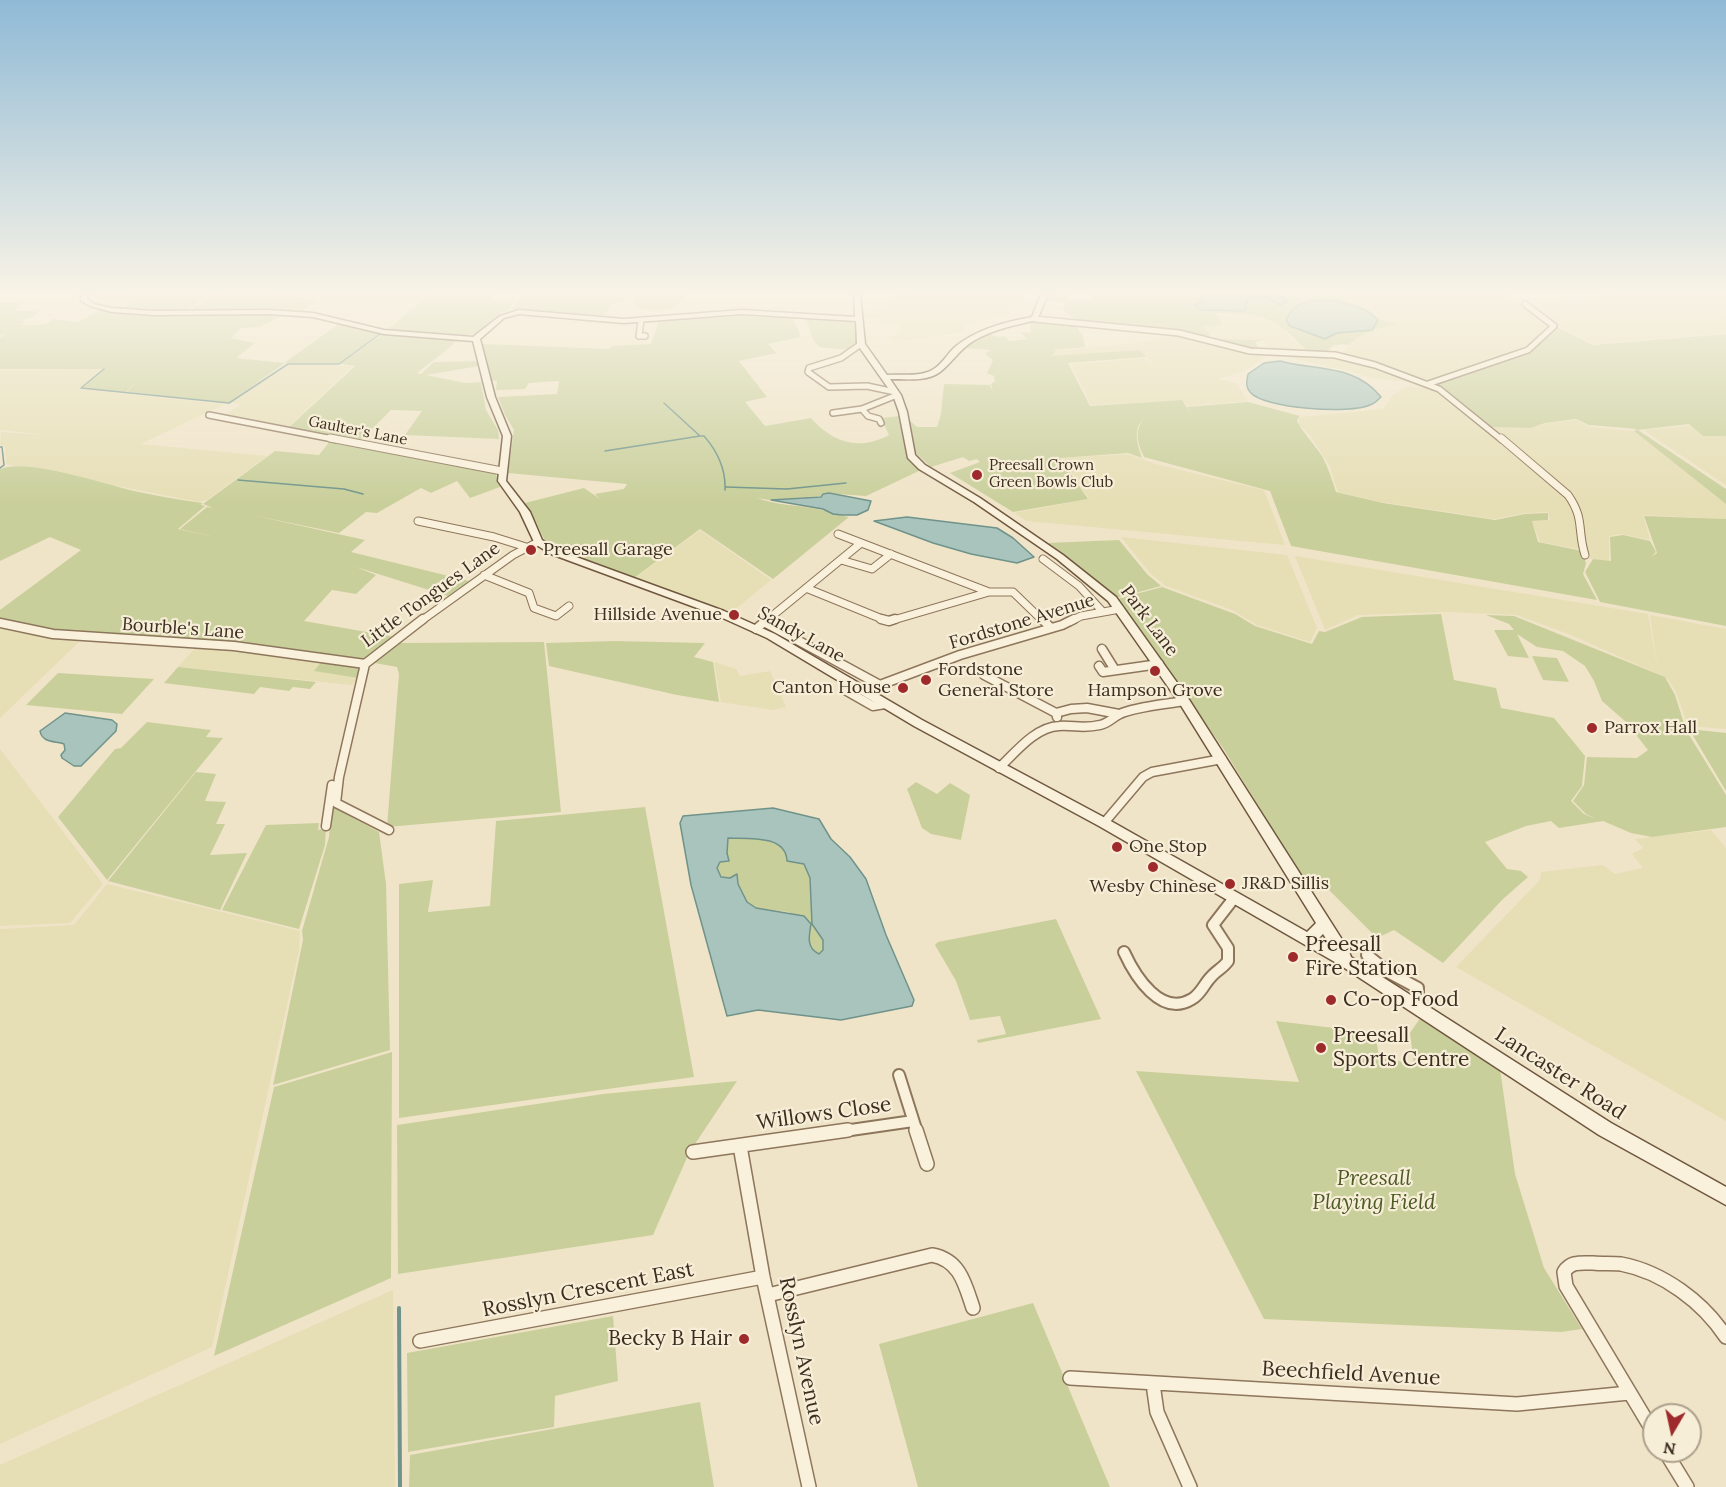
<!DOCTYPE html>
<html>
<head>
<meta charset="utf-8">
<style>
	body { margin:0 }
	#map { position:relative; width:1726px; height:1487px; overflow:hidden; background:#f0e4c8; font-family:Lora,serif }
	canvas { display:block }
	.north { position:absolute; left:1642px; top:1403px; width:60px; height:60px; box-sizing:border-box; background:#f7eed8; border:2px solid #ada18e; border-radius:50%; rotate:189deg; font-size:16px; font-weight:700; line-height:24px; text-align:center; color:#3d2e20 }
	.north::after { content:''; display:block; margin:auto; width:21px; height:27px; background:#9e2a2b; clip-path:polygon(50% 0,100% 100%,50% 72%,0 100%) }
</style>
</head>
<body>
<div id="map">
<canvas width="1726" height="1487"></canvas>
<div class="north">N</div>
</div>
<script>
const g = document.querySelector('canvas').getContext('2d');
g.lineJoin = 'round';
function fillPath(path, color) {
  g.fillStyle = color;
  g.fill(path, 'evenodd');
}
function strokePath(path, color, width, dash) {
  g.strokeStyle = color;
  g.lineWidth = width;
  g.lineCap = dash ? 'butt' : 'round';
  g.setLineDash(dash || []);
  g.stroke(path);
}
function label(font, color, halo, rows, align = 'center') {
  g.font = font + ' Lora,serif';
  g.lineWidth = 4.5;
  g.setLineDash([]);
  g.textBaseline = 'middle';
  g.strokeStyle = halo;
  g.fillStyle = color;
  for (const [text, x, y, turn = 0] of rows) {
    g.save();
    g.translate(x, y);
    g.rotate((+turn || 0) * Math.PI / 180);
    g.textAlign = isNaN(turn) ? turn : align;
    if (halo) g.strokeText(text, 0, 0);
    g.fillText(text, 0, 0);
    g.restore();
  }
}
fillPath(new Path2D(`
	M89,294H137L122,309L93,305L87,300Z
	M273,294H427L415,305Z
	M903,294H1019L1024,299L1007,316L971,322L963,327L966,329L964,332L893,342L890,336H898L901,329L895,322L881,323L879,318H862L863,315Z
	M1333,294H1505L1551,323L1544,334L1530,348L1434,381H1421L1341,355L1355,339L1371,331L1398,324L1380,319L1370,310Z
	M1617,294H1726V333L1593,344L1556,325L1530,306Z
	M1215,313L1254,314L1263,317L1281,328L1304,350L1270,351L1264,340H1219L1201,326L1224,325Z
	M1175,335L1243,351L1241,353L1268,354L1262,360L1242,372L1219,379L1236,383L1248,401L1187,406L1182,400L1091,405L1071,364L1144,358L1153,365L1140,350L1054,357L1047,351L1137,343Z
	M1293,353L1325,355L1375,367L1423,384L1371,378L1349,371L1289,358Z
	M286,364L353,366L286,429L223,416L240,405L231,402Z
	M104,369L79,389L225,404L141,444L267,456L207,500L199,502L6,464L5,447L0,445L1,432L48,435L0,430V370Z
	M1407,386L1434,389L1445,395L1577,506L1488,427L1532,428L1548,423L1577,420L1591,427L1634,431L1726,504V519L1643,515L1650,540L1621,534L1609,536V561L1586,558L1583,550L1540,542L1532,521L1550,520L1548,512L1525,513L1494,519L1381,502L1338,492L1329,465L1309,434L1299,425V419L1301,417L1383,409L1393,395Z
	M1696,425L1726,435V485L1643,430Z
	M1127,454L1156,464L1264,490L1285,545L1027,521L1014,513L1089,499L1062,458Z
	M700,530L771,580L731,613L635,578Z
	M1121,537L1287,555L1317,628L1310,642L1257,625L1232,610L1166,586L1150,573Z
	M1295,556L1648,614L1658,672L1650,615L1726,629V729L1688,726L1676,692L1667,678L1571,635L1517,615L1448,612L1358,615L1325,630Z
	M0,627L29,634L81,640L0,718Z
	M198,645L323,660L315,671L358,678L352,685L178,667Z
	M714,662L736,669L740,676L770,671L786,707L773,710L721,702Z
	M0,749L103,884L70,923L0,926Z
	M1711,830L1726,848V1121L1456,967L1540,880L1541,872L1603,865L1615,874L1643,868L1632,854L1643,848L1635,839Z
	M107,884L300,931L299,950L212,1347L0,1444V929L74,925Z
	M393,1290L395,1487H0V1465Z`), '#e6deb5');
fillPath(new Path2D(`
	M137,294H211L184,312L123,309Z
	M214,294H263L319,299L301,312H187Z
	M429,294H493L491,301H514L508,311L502,312L480,332L462,336L386,331Z
	M522,294H627L622,303H613L602,317L512,311Z
	M635,294H685C677,314 648,314 632,304Z
	M1047,294H1063L1069,300L1092,299L1093,294H1332L1369,310L1379,319L1398,324C1380,328 1362,332 1349,345C1340,343 1331,344 1326,353L1308,352C1273,315 1264,314 1215,313L1223,325L1202,326L1211,335L1207,336L1212,339L1264,340L1255,342L1259,349H1253L1205,337L1071,322L1073,318L1063,310L1065,303L1044,300Z
	M0,302H24L15,309L18,311L40,310L35,316L21,320L25,321L22,325C33,324 44,327 53,319L78,322L100,310L182,316L285,314L260,327L241,328L231,338L255,343L236,358L284,363L340,323L380,334L339,363H285L229,402H223L127,392L139,379L126,392L83,388L104,369H0V338L7,333L0,336Z
	M740,316L793,318L801,337L768,344L776,353L739,361L767,397L745,402L765,426L811,418C833,443 859,451 889,435L881,418L900,416L907,456L921,470L866,496L823,493L820,496L769,500L757,498C775,505 797,505 817,509C828,511 837,515 849,517L773,579L700,529L634,578L584,560L545,541L534,519L521,504L584,488L600,499L595,494L624,489L627,484L508,473L514,430L505,415L498,397L557,394L559,381L529,383L525,389L496,390L497,381L490,380L483,344L560,347V355V347L609,349L612,346L651,344L659,321Z
	M806,319L854,322L858,342L848,350L820,347L814,341Z
	M1030,321L1075,325L1083,336L1085,347L1053,350L1056,351L1051,356L1140,350L1146,357L1068,363L1090,406L1182,400L1192,416L1187,407L1248,402L1300,416L1297,420C1298,426 1316,447 1322,456C1328,467 1332,480 1336,492L1383,503L1495,520L1525,514L1548,513V520L1532,521L1538,542L1582,551L1586,563L1583,574L1597,600L1291,546L1270,491L1144,457C1138,444 1134,431 1143,420C1132,429 1138,446 1142,458L1128,453L1060,458L1088,499L1013,512L950,473L980,462L977,459L969,461L963,457L931,467L910,448L907,418L917,427H937L941,414L944,384L990,385L993,392L991,384L995,381L994,376L987,373L993,360L985,354L990,350L962,348L986,333L999,337L1005,336L1009,341L1027,339L1020,332L1031,333Z
	M1555,326L1593,345L1726,334V436H1703L1689,424L1638,430L1726,489V504L1634,431L1637,429L1589,425L1576,419L1545,423L1531,428L1488,427L1431,384L1449,380L1497,361L1503,362L1505,358L1532,349Z
	M382,334L458,339L449,348L417,373L421,374L434,362L479,361V366L426,375L465,383L481,382L486,410L498,430L499,439L405,435L422,411L391,410L358,443L287,429L355,366L340,364Z
	M330,441L495,471L500,487L470,498L457,481L431,493L421,488L377,513L366,512L339,533L252,515L365,540L351,552L469,581L448,596L356,567L376,575L356,594L332,590L304,621L395,637L366,660L78,637L2,621L0,619V610L81,550L50,537L0,561V469C26,458 104,484 134,491C157,496 180,500 202,503L201,505L205,506L178,529L220,538L180,529L207,507L213,508L203,504L275,451L319,455Z
	M1644,516L1726,519V626L1600,602L1585,572L1593,559L1611,561L1610,537L1623,535L1650,541L1656,552L1651,557L1657,553Z
	M1119,540L1147,574L1161,586L1116,598L1047,543Z
	M1162,587L1235,614L1255,626L1312,644L1319,631L1325,632L1362,617L1441,614L1454,680L1496,688L1501,708L1554,718L1585,756L1582,786L1571,801L1584,814L1596,819L1586,814L1573,801L1584,785L1587,757L1637,758L1648,750L1626,722L1602,701L1594,681L1585,666L1563,651L1537,647L1517,634L1529,658L1508,656L1494,630H1514L1509,624L1486,615L1514,616L1665,677L1675,695L1686,730L1726,795V827L1652,837L1631,833L1603,821L1559,828L1551,821L1526,826L1485,842L1507,869L1521,871L1528,877L1502,900L1443,963L1394,930L1377,938L1328,889L1311,892L1223,748L1117,599Z
	M614,641L705,643L694,657L713,662L719,702L677,695L549,666L546,643Z
	M544,642L561,812L387,827L399,674L397,667L369,662L396,643Z
	M1532,656L1557,658L1569,682L1543,680Z
	M323,660L361,667L358,678L314,671Z
	M178,667L316,682L310,689L293,687L289,691L260,687L254,694L164,683Z
	M58,673L154,679L122,714L26,705Z
	M147,722L211,730L206,737L223,738L107,880L58,817L115,749L121,748Z
	M1689,729L1726,733V791Z
	M196,772L216,774L205,801L226,802L216,824H225L210,855L247,853L220,910L108,881Z
	M916,782L937,794L950,783L970,795L961,840L931,834L922,828L907,789Z
	M331,806L379,832L386,884L390,1050L273,1085L303,940L302,931L329,837Z
	M645,807L694,1077L399,1118V884L433,880L428,912L490,906L496,821Z
	M319,823L318,830L326,828L325,845L299,929L222,910L266,825Z
	M727,838C746,839 785,834 787,861L804,864L810,878L812,923L823,940V950L819,954C806,947 809,936 811,924L788,912L756,908L747,902L738,884L737,874L730,878L722,877L716,868L727,853Z
	M1056,919L1101,1019L978,1043L977,1040L1006,1034L1000,1016L970,1020L956,981L935,945L938,942Z
	M1421,1017L1500,1069L1515,1174L1544,1268L1582,1329L1561,1332L1264,1319L1136,1071L1299,1082L1276,1021L1375,1033L1379,1056L1414,1065L1410,1033Z
	M392,1052L391,1278L214,1356L274,1087Z
	M737,1081L689,1153L653,1235L398,1274L397,1125L603,1094Z
	M1033,1303L1110,1487H918L879,1344Z
	M613,1316L618,1381L555,1396L554,1427L408,1452L407,1353Z
	M700,1402L714,1487H409L410,1455Z`), '#c9cf9b');
const water = new Path2D(`
	M1201,294H1277L1289,301L1280,305L1266,297L1249,298L1244,311L1201,310L1194,305L1202,301Z
	M1322,300C1342,302 1364,305 1378,320L1372,330L1337,333L1325,339L1290,326L1286,320C1294,303 1304,302 1322,300Z
	M1280,361C1317,371 1355,364 1381,397C1378,400 1374,404 1370,405C1351,414 1263,409 1250,392C1245,386 1247,381 1248,374L1264,363Z
	M829,493L871,501L868,510L857,515H842L833,514L823,509L771,500L821,497L823,494Z
	M907,517L997,528L1013,538L1034,557L1017,563L971,554L933,543L874,521Z
	M65,713L112,720L117,724L116,731L81,766H74L62,758L61,755L65,750L64,744C55,741 42,743 40,731Z
	M773,808L819,819L831,839L850,857L866,879L886,935L914,1000L912,1006L841,1020L758,1010L727,1016L691,885L680,823L683,816ZM728,838C746,839 786,834 787,861L804,864L810,878L812,924L823,940V950L819,954C806,948 809,936 811,924L804,916L756,908L747,902L738,884L737,874L730,878L721,877L717,868L720,862L729,861L727,853Z`);
fillPath(water, '#a9c4bc');
strokePath(water, '#6f938a', 1.5);
strokePath(new Path2D(`
	M104,369L81,388L229,403L288,364H339L380,334
	M664,403L700,436H704C718,452 726,469 725,490
	M0,447H2L4,465L0,468
	M605,451L700,436
	M238,480L344,489L363,494
	M726,487L787,489L846,483`), '#6f938a', 1.5);
strokePath(new Path2D(`
	M399,1308L400,1487`), '#6f938a', 4);
const streetFar4 = new Path2D(`
	M1035,319L1179,333L1250,351L1335,355L1375,365L1439,389L1502,440
	M641,320L639,336H645
	M861,344L841,358L809,368L808,372L829,387L867,386L895,392
	M1428,384L1528,350L1554,326L1525,304
	M862,409L868,416L879,419L881,423
	M833,413L862,409L897,395
	M209,415L338,440`);
const streetFar3 = new Path2D(`
	M330,438L502,471
	M1501,438L1568,495C1585,519 1577,530 1585,555
	M418,521L494,537L526,547
	M838,534L989,592H1013L1043,621
	M1043,559L1079,586L1103,612
	M841,560L872,569L891,554
	M484,575L529,593L534,608L556,616L569,606
	M806,588L887,621
	M421,621L513,555L538,542
	M766,621L861,543
	M890,621L989,592
	M1071,621L1081,616L1120,609`);
const streetFar2 = new Path2D(`
	M881,619L889,621L895,619
	M1042,619L1051,628
	M764,622L880,685
	M0,623L53,634L234,646L365,664
	M756,629L768,619
	M1102,649L1115,670
	M1099,666L1103,672L1159,664
	M984,675L1056,713
	M848,682L845,690L873,706L885,704
	M867,693L880,685L960,655L1062,625L1074,619
	M1057,717L1056,713L1071,709L1087,708L1119,714
	M999,768C1015,753 1035,727 1059,726C1074,725 1083,729 1100,725C1109,723 1113,717 1120,714C1134,707 1168,704 1184,701
	M1104,823L1143,777L1152,772L1222,759
	M326,826L332,785
	M389,830L336,803L339,777L365,664L423,619`);
const streetFar1 = new Path2D(`
	M1124,952C1135,976 1161,1018 1192,999C1201,994 1204,984 1211,977C1216,971 1223,968 1228,961V948L1213,925L1234,898
	M1367,955L1388,972L1418,988V993L1411,1002
	M899,1075L917,1132
	M837,1132L913,1121`);
const street = new Path2D(`
	M916,1130L927,1164
	M740,1146L763,1277L809,1487
	M693,1152L848,1130
	M768,1295L932,1255C960,1260 965,1284 973,1308
	M420,1341L763,1277
	M1070,1378L1517,1404L1629,1393
	M1153,1384L1157,1412L1190,1487
	M1654,1433L1566,1286L1564,1272C1571,1261 1581,1263 1593,1263C1602,1264 1612,1263 1621,1264C1663,1272 1703,1302 1726,1337
	M1665,1451L1687,1487`);
const secondary = new Path2D(`
	M81,294H88L87,299L94,304L112,308L154,311L269,310L313,313L384,330L473,337L500,316L519,310L624,319L742,310L855,317L854,294H860L865,344L887,375C901,374 920,377 932,370C942,365 947,354 955,347C977,329 1005,322 1032,317L1041,294H1048L1037,320C1016,325 994,329 975,340C959,349 953,362 940,372C927,382 905,379 890,379L901,395L907,412L915,455L925,465L980,498L1063,555L1116,597L1188,698L1348,949L1351,957L1611,1123L1726,1187V1205L1599,1135L1340,965L1099,826L914,726L767,638L716,615L551,554L535,544L520,512L498,481L503,436L487,397L473,341L384,334L313,317L269,314L154,315L112,312L90,306L81,301ZM519,314L624,323L742,314L856,321L857,344L893,395L899,412L908,458L919,469L974,502L1057,559L1108,601L1180,704L1316,923L1307,932L1109,820L922,720L775,634L724,611L557,550L542,540L530,512L506,481L511,436L495,397L480,339L504,318ZM1323,934L1331,946L1318,939Z`);
strokePath(streetFar4, '#8d765c', 8);
strokePath(streetFar3, '#8d765c', 9);
strokePath(streetFar2, '#8d765c', 11);
strokePath(streetFar1, '#8d765c', 14);
strokePath(street, '#8d765c', 16);
strokePath(secondary, '#6f573f', 3);
strokePath(streetFar4, '#faf1dc', 5);
strokePath(streetFar3, '#faf1dc', 7);
strokePath(streetFar2, '#faf1dc', 8);
strokePath(streetFar1, '#faf1dc', 10);
strokePath(street, '#faf1dc', 13);
fillPath(secondary, '#faf1dc');
const sky = g.createLinearGradient(0, 0, 0, 503);
sky.addColorStop(0, '#8fbad6');
sky.addColorStop(0.58, '#f8f3e6');
sky.addColorStop(1, '#f8f3e600');
g.fillStyle = sky;
g.fillRect(0, 0, 1726, 503);
for (const [x, y, r, color] of [
	[977,475,6,"#9e2a2b"],
	[531,550,6,"#9e2a2b"],
	[734,615,6,"#9e2a2b"],
	[1155,671,6,"#9e2a2b"],
	[926,680,6,"#9e2a2b"],
	[903,688,6,"#9e2a2b"],
	[1592,728,6,"#9e2a2b"],
	[1117,847,6,"#9e2a2b"],
	[1153,867,6,"#9e2a2b"],
	[1230,884,6,"#9e2a2b"],
	[1293,957,6,"#9e2a2b"],
	[1331,1000,6,"#9e2a2b"],
	[1321,1048,6,"#9e2a2b"],
	[744,1339,6,"#9e2a2b"]
]) {
  const dot = new Path2D();
  dot.arc(x, y, r, 0, 2 * Math.PI);
  g.fillStyle = color;
  g.fill(dot);
  strokePath(dot, '#f7eed8', 2);
}
label('15px', '#3d2e20', '#f7eed8', [
	["Gaulter's Lane",358,431,11]
]);
label('15px', '#3d2e20', '#f7eed8', [
	["Preesall Crown",989,466],
	["Green Bowls Club",989,483]
], 'left');
label('18px', '#3d2e20', '#f7eed8', [
	["Preesall Garage",543,550],
	["Hillside Avenue",722,615,"right"],
	["Fordstone",938,670],
	["General Store",938,691],
	["Canton House",891,688,"right"],
	["Hampson Grove",1155,691,"center"],
	["Parrox Hall",1604,728],
	["One Stop",1129,847],
	["JR&D Sillis",1242,884],
	["Wesby Chinese",1153,887,"center"]
], 'left');
label('18px', '#3d2e20', '#f7eed8', [
	["Little Tongues Lane",431,595,-36],
	["Park Lane",1149,621,53],
	["Fordstone Avenue",1022,622,-17],
	["Bourble's Lane",183,629,4],
	["Sandy Lane",801,635,29]
]);
label('21px', '#3d2e20', '#f7eed8', [
	["Preesall",1305,945],
	["Fire Station",1305,969],
	["Co-op Food",1343,1000],
	["Preesall",1333,1036],
	["Sports Centre",1333,1060],
	["Becky B Hair",732,1339,"right"]
], 'left');
label('21px', '#3d2e20', '#f7eed8', [
	["Lancaster Road",1560,1074,33],
	["Willows Close",824,1114,-8],
	["Rosslyn Crescent East",588,1290,-11],
	["Rosslyn Avenue",801,1351,78],
	["Beechfield Avenue",1351,1374,3]
]);
label('italic 21px', '#4d5a26', '#f7eed8', [
	["Preesall",1374,1179],
	["Playing Field",1374,1203]
]);
</script>
</body>
</html>
